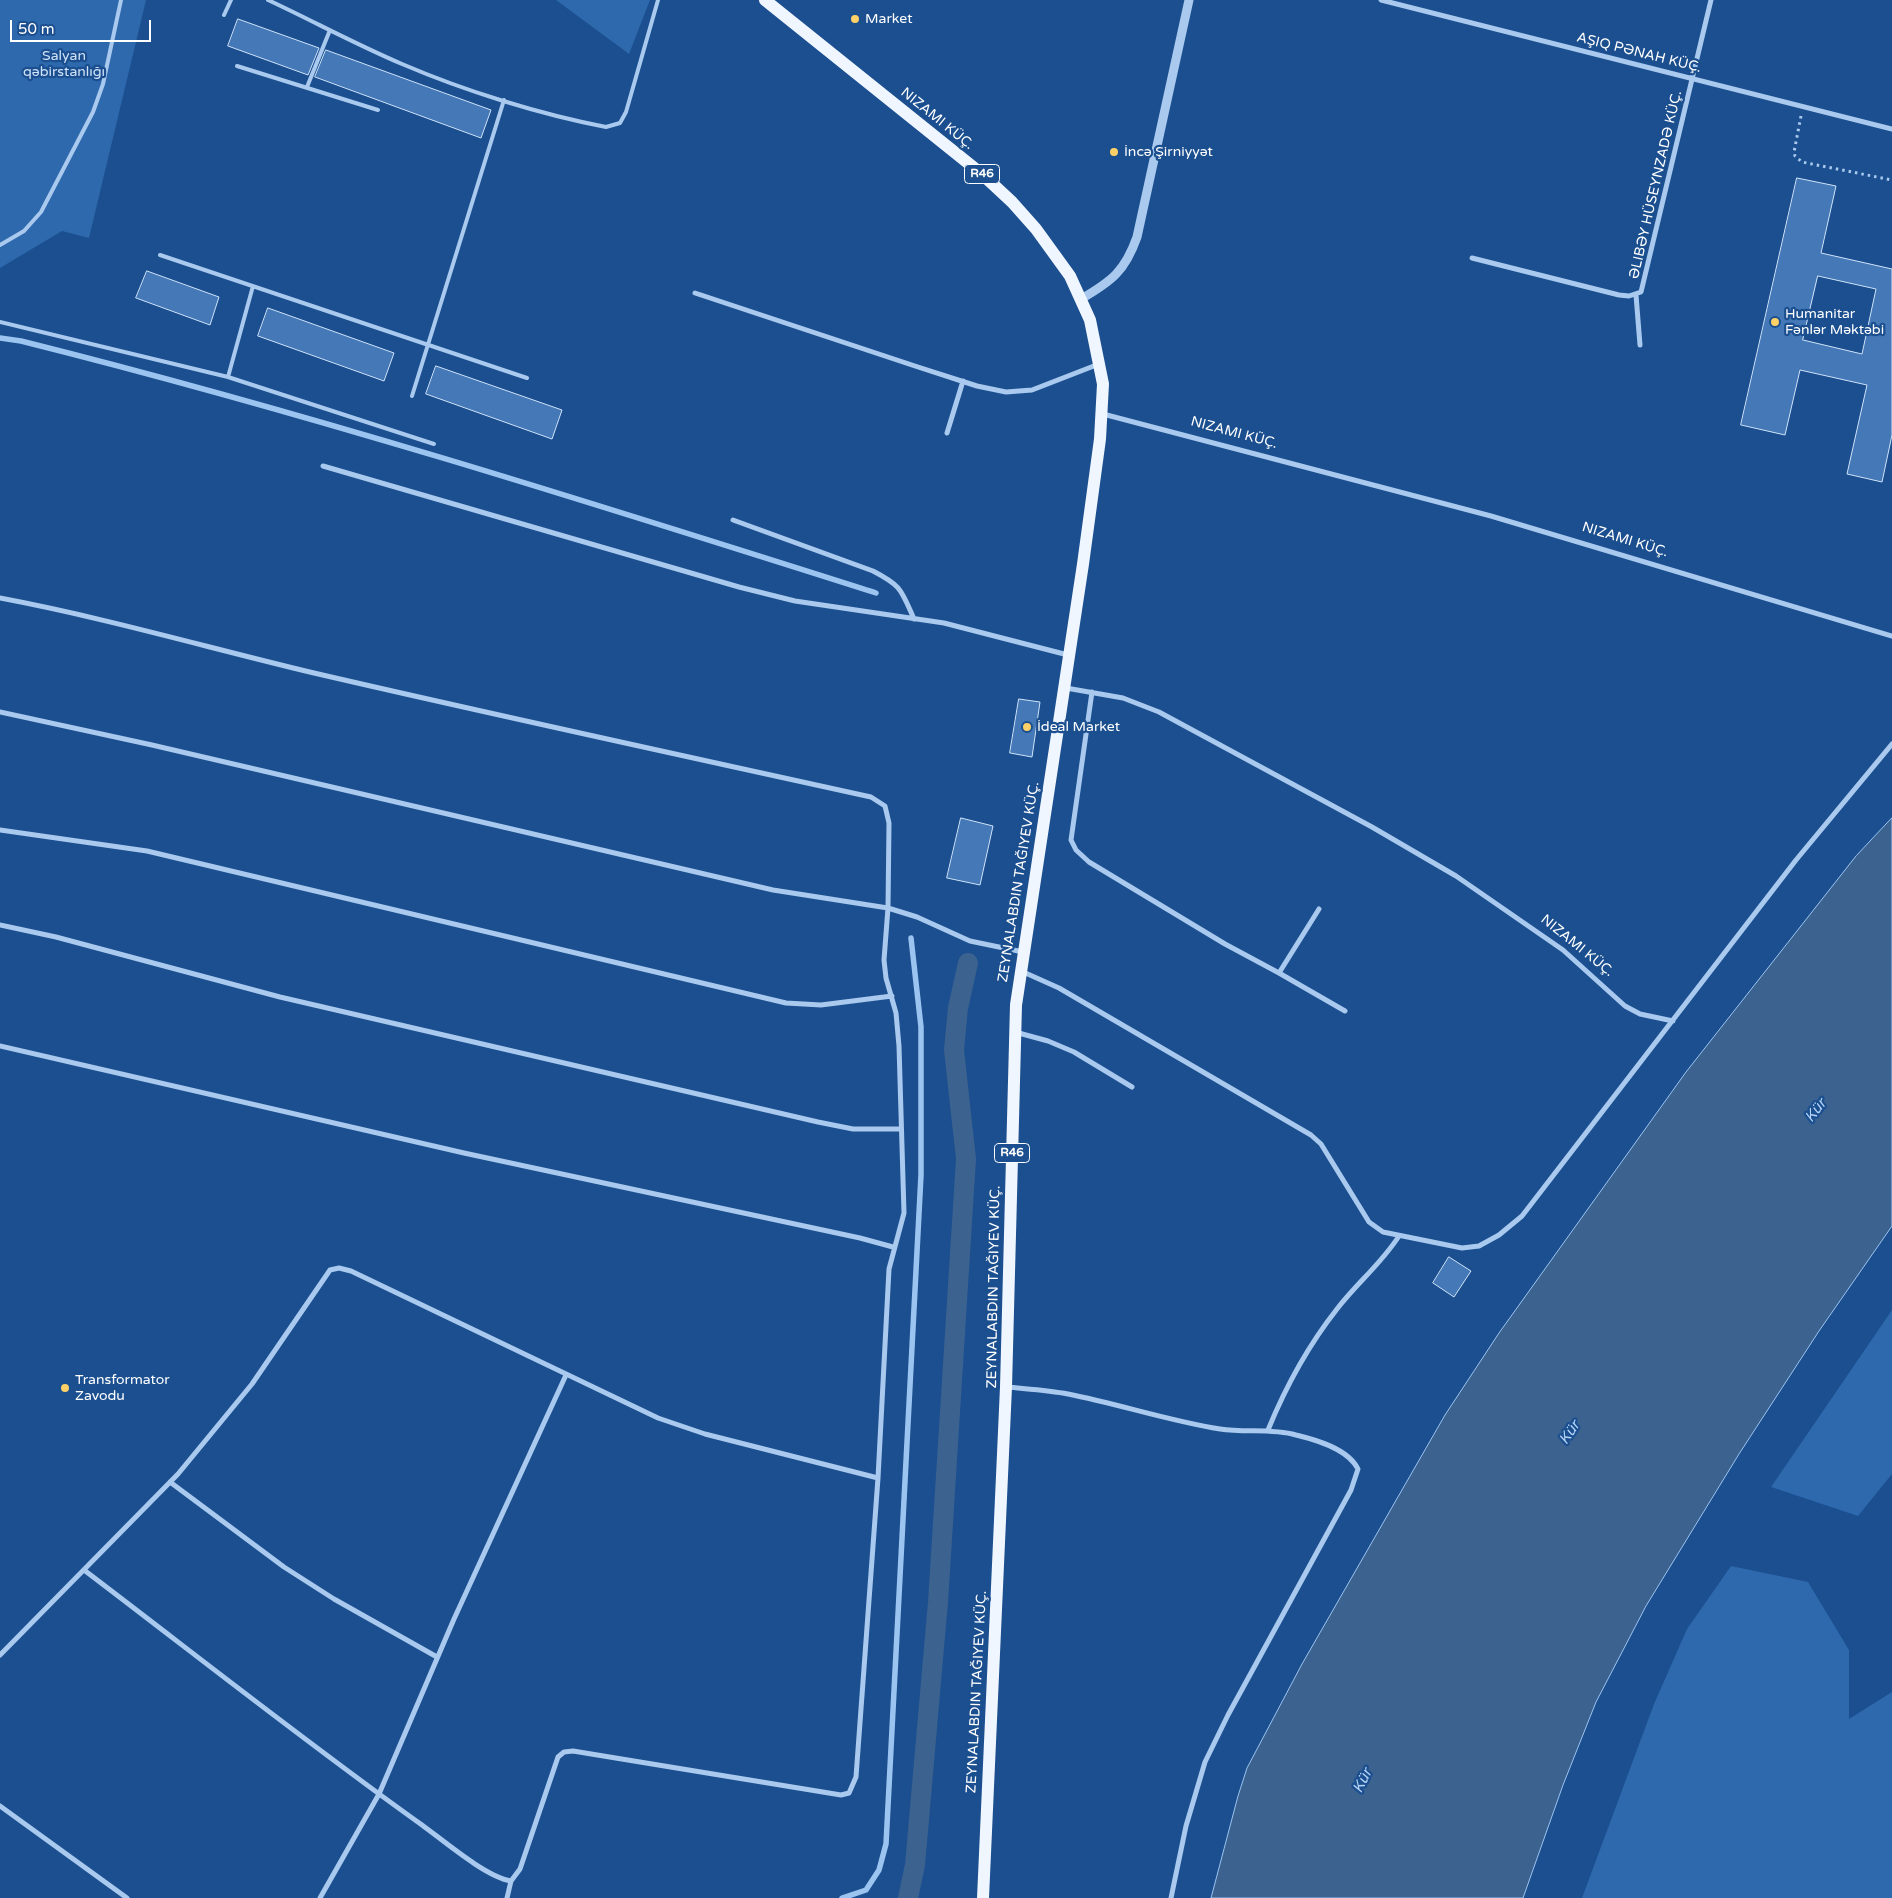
<!DOCTYPE html>
<html>
<head>
<meta charset="utf-8">
<style>
	body { margin:0 }
	#map { position:relative; width:1892px; height:1898px; overflow:hidden; background:#1b4f8f; font-family:"Varela Round",sans-serif }
	canvas { display:block }
	.scale { position:absolute; left:10px; top:20px; width:141px; height:22px; box-sizing:border-box; border:2px solid #fff; border-top:0; padding-left:6px; font-size:15px; line-height:18px; white-space:nowrap; color:#fff; -webkit-text-stroke:4px #1b4f8f; paint-order:stroke }
</style>
</head>
<body>
<div id="map">
<canvas width="1892" height="1898"></canvas>
<div class="scale">50 m</div>
</div>
<script>
const g = document.querySelector('canvas').getContext('2d');
g.lineJoin = 'round';
function fillPath(path, color) {
  g.fillStyle = color;
  g.fill(path, 'evenodd');
}
function strokePath(path, color, width, dash) {
  g.strokeStyle = color;
  g.lineWidth = width;
  g.lineCap = dash ? 'butt' : 'round';
  g.setLineDash(dash || []);
  g.stroke(path);
}
function label(font, color, halo, rows, align = 'center') {
  g.font = font + ' "Varela Round",sans-serif';
  g.lineWidth = 4.5;
  g.setLineDash([]);
  g.textBaseline = 'middle';
  g.strokeStyle = halo;
  g.fillStyle = color;
  for (const [text, x, y, turn = 0] of rows) {
    g.save();
    g.translate(x, y);
    g.rotate((+turn || 0) * Math.PI / 180);
    g.textAlign = isNaN(turn) ? turn : align;
    if (halo) g.strokeText(text, 0, 0);
    g.fillText(text, 0, 0);
    g.restore();
  }
}
fillPath(new Path2D(`
	M0,0H146L89,238L62,231L0,268Z
	M556,0H650L629,54Z
	M1892,1310V1474L1858,1516L1771,1487Z
	M1731,1566L1808,1582L1849,1650V1719L1892,1692V1898H1582L1654,1704L1687,1629Z`), '#2e69ad');
const water = new Path2D(`
	M1892,818V1226L1819,1331L1739,1454L1646,1606L1596,1702L1563,1785L1523,1898H1211L1238,1796L1247,1768L1302,1664L1445,1415L1499,1333L1686,1072L1856,856Z`);
fillPath(water, '#3c6290');
strokePath(water, '#9cc4f0', 1);
strokePath(new Path2D(`
	M0,338L21,341C309,413 592,503 876,593
	M842,1898L866,1890L879,1870L886,1844L921,1175V1027L911,938`), '#9cc4f0', 5.5);
strokePath(new Path2D(`
	M908,1898L915,1865L938,1602L966,1159L954,1050L958,1008L968,963`), '#3c6290', 20);
const building = new Path2D(`
	M238,19L319,48L308,75L228,46Z
	M326,50L491,110L481,138L315,77Z
	M1797,178L1836,186L1821,253L1892,269V435L1882,482L1847,474L1867,385L1800,370L1785,435L1741,425ZM1818,276L1876,289L1862,354L1803,340Z
	M147,271L219,297L210,325L136,298Z
	M268,308L394,353L384,381L258,336Z
	M436,366L562,410L552,439L426,394Z
	M1019,699L1040,702L1032,757L1010,753Z
	M961,818L993,826L980,885L947,878Z
	M1449,1257L1471,1271L1454,1297L1433,1283Z`);
fillPath(building, '#4478b7');
strokePath(building, '#cfe3fa', 1);
strokePath(new Path2D(`
	M1801,116L1794,152L1795,156L1802,162L1892,180`), '#a9c9ee', 3, [2.5, 4]);
strokePath(new Path2D(`
	M268,0C313,21 357,45 402,64C465,91 539,114 606,127L620,123L626,112L658,0
	M224,15L231,0
	M237,66L378,110
	M307,87L330,30
	M0,245L24,231L41,212L93,112L103,84L121,0
	M160,255L527,378
	M0,322L228,377L434,444
	M228,377L253,286
	M412,396L504,100`), '#a9c9ee', 4);
strokePath(new Path2D(`
	M1381,0L1892,129
	M1472,258L1619,295L1629,296L1641,292L1711,0
	M695,293L918,367L977,386L1006,392L1032,390L1099,364
	M1636,295L1640,345
	M1103,414L1491,516L1892,636
	M947,433L963,381
	M323,466L739,587L795,601L944,623L1068,655
	M733,520L873,571C902,586 901,590 914,619
	M0,598C106,618 209,648 314,673C499,716 685,756 871,797L885,806L889,823L888,908L884,960L886,978L896,1013L899,1046L904,1213L889,1269L878,1478L856,1777L849,1793L841,1795L573,1751L564,1752L558,1757L520,1869L511,1881C486,1877 444,1841 422,1825C307,1743 196,1655 84,1570
	M1066,688L1123,698L1159,712L1372,827L1456,876L1563,950L1625,1006L1640,1014L1673,1021
	M1092,692L1071,840L1076,850L1089,862L1225,944L1279,973L1345,1011
	M0,712L152,745L773,890L888,908L917,917L970,941L1023,952
	M0,830L147,851L786,1003L821,1005L892,996
	M0,925L56,937L280,997L818,1122L853,1129H901
	M1021,971L1059,988L1311,1135L1321,1144L1369,1222L1383,1232L1462,1248L1479,1246L1499,1235L1522,1216L1796,860L1892,744
	M1279,973L1319,909
	M1015,1032L1048,1041L1074,1052L1132,1087
	M0,1046L464,1153L860,1238L893,1247
	M1007,1387C1027,1389 1048,1390 1068,1394C1119,1404 1169,1421 1220,1429C1245,1433 1271,1428 1296,1435C1317,1440 1348,1449 1358,1469L1351,1490L1228,1715L1205,1762L1186,1826L1171,1898
	M1268,1430C1286,1386 1307,1347 1337,1309C1357,1283 1381,1264 1399,1236
	M170,1482L284,1567L334,1599L437,1657
	M0,1655L178,1474L252,1384L330,1270L339,1268L351,1271L658,1418L705,1434L878,1478
	M0,1806L127,1898
	M320,1898L379,1794L454,1619L566,1375
	M507,1898L511,1881`), '#a9c9ee', 5);
strokePath(new Path2D(`
	M1081,299C1112,281 1125,271 1137,237L1189,0`), '#a9c9ee', 9);
strokePath(new Path2D(`
	M765,0L983,175L1012,202L1036,229L1070,276L1090,320L1103,384L1100,439L1083,564L1016,1005L1006,1387L983,1898`), '#f0f6ff', 12);
for (const [x, y, r, color] of [
	[855,19,5,"#ffd166"],
	[1114,152,5,"#ffd166"],
	[1775,322,5,"#ffd166"],
	[1027,727,5,"#ffd166"],
	[65,1388,5,"#ffd166"]
]) {
  const dot = new Path2D();
  dot.arc(x, y, r, 0, 2 * Math.PI);
  g.fillStyle = color;
  g.fill(dot);
  strokePath(dot, '#1b4f8f', 2);
}
for (const [x, y, w] of [
	[982,174,35],
	[1012,1153,35]
]) {
  const box = new Path2D();
  box.roundRect(x - w / 2, y - 9.5, w, 19, 4);
  g.fillStyle = '#1b4f8f';
  g.fill(box);
  strokePath(box, '#fff', 1);
}
label('bold 12px', '#fff', null, [
	["R46",982,174],
	["R46",1012,1153]
]);
label('14px', '#fff', '#1b4f8f', [
	["Market",865,19],
	["İncə Şirniyyət",1124,152],
	["Humanitar",1785,314],
	["Fənlər Məktəbi",1785,330],
	["İdeal Market",1037,727],
	["Transformator",75,1380],
	["Zavodu",75,1396]
], 'left');
label('14px', '#fff', '#1b4f8f', [
	["AŞIQ PƏNAH KÜÇ.",1639,53,14],
	["NIZAMI KÜÇ.",937,119,39],
	["ƏLIBƏY HÜSEYNZADƏ KÜÇ.",1656,185,-77],
	["NIZAMI KÜÇ.",1234,433,15],
	["NIZAMI KÜÇ.",1625,540,17],
	["ZEYNALABDIN TAĞIYEV KÜÇ.",1019,882,-81],
	["NIZAMI KÜÇ.",1577,946,39],
	["ZEYNALABDIN TAĞIYEV KÜÇ.",994,1287,-89],
	["ZEYNALABDIN TAĞIYEV KÜÇ.",977,1692,-87]
]);
label('14px', '#cfe3fa', '#1b4f8f', [
	["Salyan",64,56],
	["qəbirstanlığı",64,72]
]);
label('italic 15px', '#b5d3f5', '#1b4f8f', [
	["Kür",1816,1111,-52],
	["Kür",1570,1433,-56],
	["Kür",1363,1781,-64]
]);
</script>
</body>
</html>
